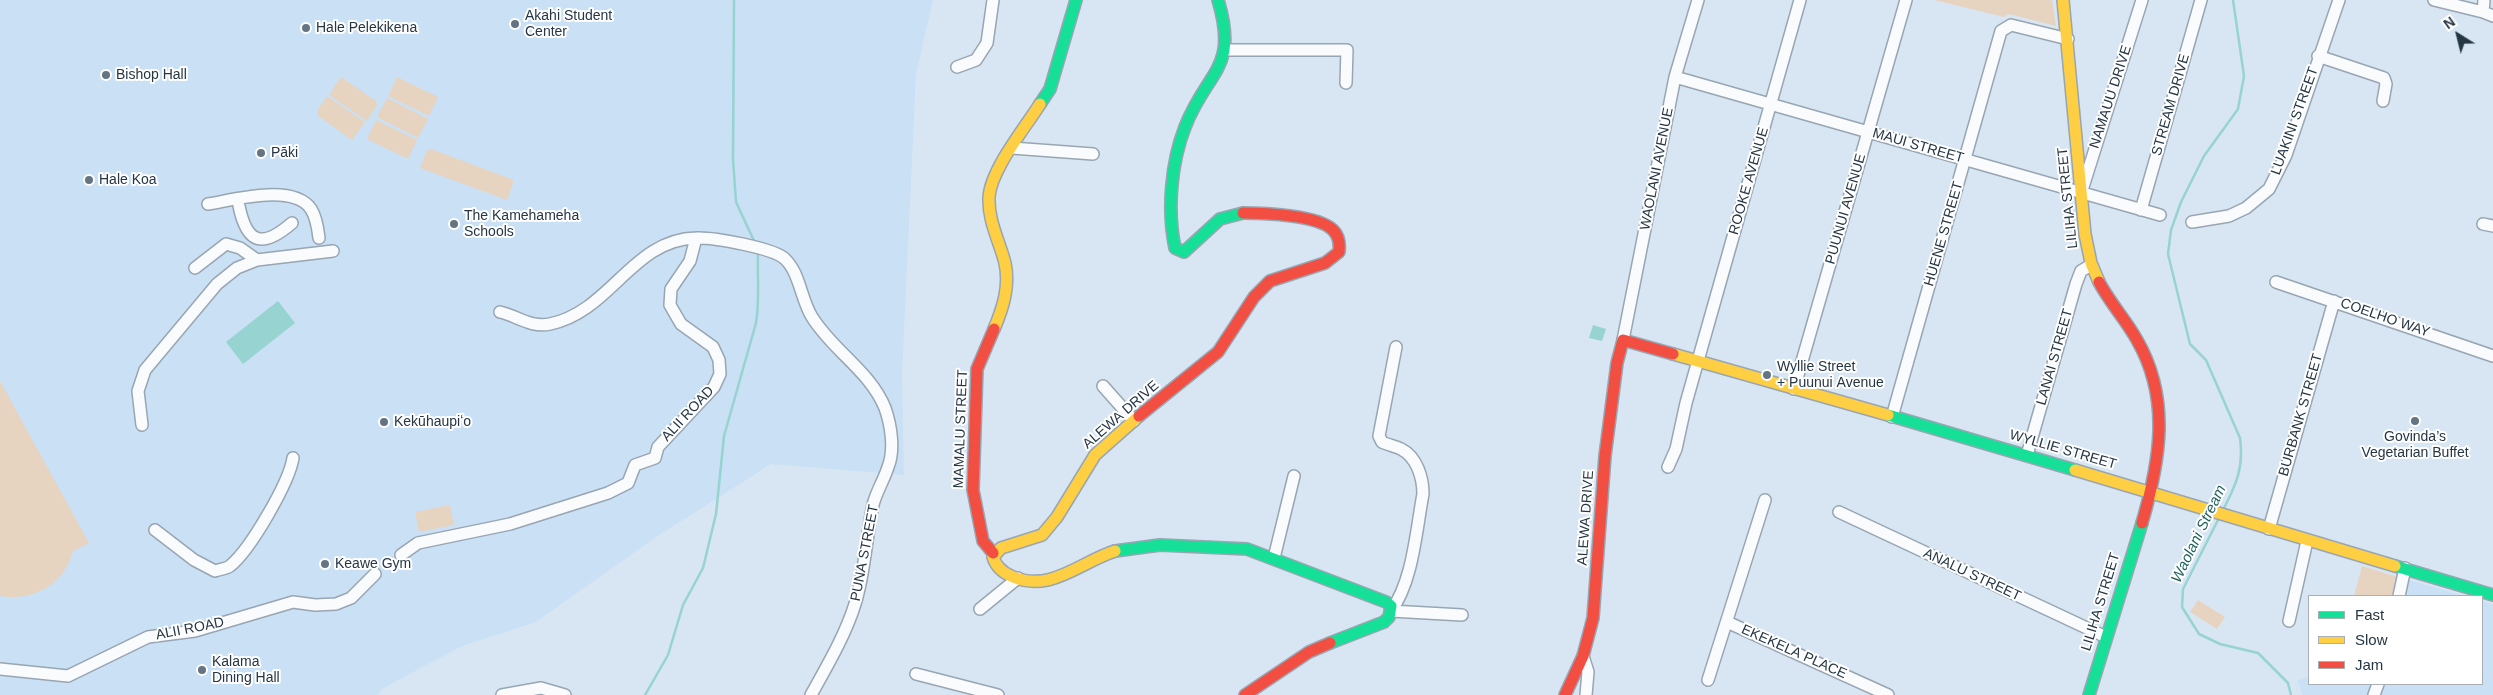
<!DOCTYPE html>
<html>
<head>
<meta charset="utf-8">
<style>
	body { margin:0 }
	#map { position:relative; width:2493px; height:695px; overflow:hidden; background:#d8e6f3; font-family:Arial,sans-serif }
	canvas { display:block }
	.legend { position:absolute; left:2308px; top:595px; width:175px; height:90px; box-sizing:border-box; background:#fff; border:1px solid #a8afb5; margin:0; padding:6px 9px; list-style:none; font-size:15px; color:#253645 }
	.legend li { display:flex; align-items:center; gap:10px; height:25px }
	.legend b { width:25px; border:1px solid #a8afb5 }
	.north { position:absolute; left:2433px; top:10px; width:50px; height:50px; -webkit-text-stroke:4px #fff; paint-order:stroke; rotate:324deg; font-size:14px; font-weight:700; line-height:20px; text-align:center; color:#253645 }
	.north::after { content:''; display:block; margin:auto; width:18px; height:22px; background:#253645; clip-path:polygon(50% 0,100% 100%,50% 72%,0 100%) }
</style>
</head>
<body>
<div id="map">
<canvas width="2493" height="695"></canvas>
<ul class="legend">
<li><b style="height:6px;background:#16e098"></b>Fast</li>
<li><b style="height:6px;background:#ffcf43"></b>Slow</li>
<li><b style="height:6px;background:#f24e42"></b>Jam</li>
</ul>
<div class="north">N</div>
</div>
<script>
const g = document.querySelector('canvas').getContext('2d');
g.lineJoin = 'round';
function fillPath(path, color) {
  g.fillStyle = color;
  g.fill(path, 'evenodd');
}
function strokePath(path, color, width, dash) {
  g.strokeStyle = color;
  g.lineWidth = width;
  g.lineCap = dash ? 'butt' : 'round';
  g.setLineDash(dash || []);
  g.stroke(path);
}
function label(font, color, halo, rows, align = 'center') {
  g.font = font + ' Arial,sans-serif';
  g.lineWidth = 4;
  g.setLineDash([]);
  g.textBaseline = 'middle';
  g.strokeStyle = halo;
  g.fillStyle = color;
  for (const [text, x, y, turn = 0] of rows) {
    g.save();
    g.translate(x, y);
    g.rotate((+turn || 0) * Math.PI / 180);
    g.textAlign = isNaN(turn) ? turn : align;
    if (halo) g.strokeText(text, 0, 0);
    g.fillText(text, 0, 0);
    g.restore();
  }
}
fillPath(new Path2D(`
	M0,0H933L916,74L902,374L904,475L771,464L653,539L536,622L462,646L382,689L378,695H0Z
	M2398,577L2465,596H2394Z
	M2482,601L2493,604V695H2302L2298,680L2309,677V684H2482Z`), '#cae0f5');
fillPath(new Path2D(`
	M1934,0H2052L2056,26L2009,14L2004,17Z
	M341,77L376,101L377,105L367,121L329,95Z
	M397,77L438,97L429,116L388,96Z
	M327,96L365,122L352,140L317,115V111Z
	M387,98L428,119L418,138L377,117Z
	M376,120L417,140L408,159L367,139Z
	M431,149L514,180L507,200L420,168L427,151Z
	M0,381L89,543L73,551C64,585 34,601 0,596Z
	M450,505L454,525L419,532L415,512Z
	M2362,566L2398,577L2394,596H2354Z
	M2198,600L2225,617L2217,629L2190,612Z`), '#e7d4c0');
fillPath(new Path2D(`
	M278,301L295,323L243,364L226,342Z
	M1593,325L1606,329L1602,341L1589,338Z`), '#96d3d1');
strokePath(new Path2D(`
	M734,0L733,159L736,202L755,243
	M2223,510C2236,485 2244,468 2240,438L2206,360L2190,344L2168,254L2171,230L2181,202L2204,156L2238,109L2244,76L2233,0
	M2218,520L2183,589L2182,607L2199,634L2220,644L2258,653L2288,683L2291,695
	M645,695L668,655L683,605L703,568L716,514L724,436L756,323C760,299 757,276 758,252`), '#96d3d1', 2.5);
const street = new Path2D(`
	M2434,0L2483,12
	M2484,0L2483,12L2493,16
	M1225,50H1347L1346,83
	M2318,56L2384,78L2386,84L2383,101
	M957,67L976,60L987,43L993,0
	M1675,77L2160,215
	M1012,148L1093,154
	M2083,187L2142,0
	M208,204C234,200 293,183 311,209C316,217 318,229 319,238
	M239,206C247,245 263,248 292,223
	M2141,210L2201,0
	M2192,222L2229,216L2246,208L2269,189L2286,155L2339,0
	M2483,224L2493,226
	M195,268L226,244L240,248L257,260
	M2276,282L2493,356
	M500,312C517,316 531,328 550,324C610,312 633,239 696,238C712,237 774,248 785,259C800,273 801,300 812,317C833,351 870,371 885,408C891,425 895,450 888,467C884,480 876,492 873,505C866,537 865,573 855,604C845,636 827,666 811,695
	M1623,340L1675,77L1698,0
	M1103,386L1134,421
	M1794,389L1906,0
	M1892,417L2001,31L2011,25L2068,39
	M142,425L138,391L145,370L217,284L237,268L257,260L333,251
	M2027,455L2076,284L2081,271L2091,265
	M1668,467L1676,449L1686,403L1800,0
	M1839,512L2106,637
	M2269,529L2334,301
	M155,530L194,560L215,571C220,569 226,569 230,566C250,550 289,483 293,458
	M401,555L418,543L510,524L608,493L628,483L635,465L655,458L658,447L714,387L720,374L719,360L713,347L681,324L670,305L671,289L690,261L696,238
	M1274,558L1294,476
	M2399,596L2405,568
	M980,609L1018,578
	M1391,611C1413,581 1416,531 1423,494C1423,478 1417,457 1401,449C1395,446 1388,445 1382,442L1379,436L1396,347
	M1391,611L1462,615
	M2289,621L2307,541
	M1727,622L1888,695
	M1583,656L1588,672L1586,695
	M0,669L68,676L148,637L195,631L293,602L315,605L336,604L351,598L375,574
	M916,674L998,695
	M1708,680L1765,500
	M502,695L541,688L565,695
	M2374,695L2378,684`);
const fast = new Path2D(`
	M1218,0C1239,70 1207,70 1185,127C1171,163 1167,210 1175,248L1184,252L1220,219L1243,213
	M1040,104L1050,89L1076,0
	M1888,415L2075,470
	M1115,551L1160,545L1247,549L1386,602L1391,606L1389,617L1384,622L1330,643
	M2395,566L2493,595
	M2089,695L2142,523`);
const slow = new Path2D(`
	M2063,0L2085,234L2091,263L2099,282
	M994,329C1003,308 1010,286 1005,263C999,240 988,221 989,197C991,169 1025,128 1040,104
	M1673,354L1888,415
	M2075,470L2395,566
	M1115,551C1080,562 1050,594 1011,576C1002,572 996,567 993,557L1001,548L1042,535L1057,517L1095,455L1139,416`);
const jam = new Path2D(`
	M2099,282C2110,303 2126,320 2137,340C2171,399 2160,461 2142,523
	M1139,416L1218,352L1254,297L1270,281L1325,263L1339,252C1340,244 1339,236 1333,230C1318,215 1264,213 1243,213
	M993,553L983,541L973,490L977,369L994,329
	M1245,695L1309,652L1330,643
	M1565,695L1583,656L1593,618L1605,456L1617,363L1623,340L1673,354`);
strokePath(street, '#98a5b2', 14);
strokePath(fast, '#98a5b2', 14);
strokePath(slow, '#98a5b2', 14);
strokePath(jam, '#98a5b2', 14);
strokePath(street, '#f9fbfd', 11);
strokePath(fast, '#16e098', 11);
strokePath(slow, '#ffcf43', 11);
strokePath(jam, '#f24e42', 11);
for (const [x, y, r, color] of [
	[515,24,5,"#647482"],
	[306,28,5,"#647482"],
	[106,75,5,"#647482"],
	[261,153,5,"#647482"],
	[89,180,5,"#647482"],
	[454,224,5,"#647482"],
	[1767,375,5,"#647482"],
	[2415,421,5,"#647482"],
	[384,422,5,"#647482"],
	[325,564,5,"#647482"],
	[202,670,5,"#647482"]
]) {
  const dot = new Path2D();
  dot.arc(x, y, r, 0, 2 * Math.PI);
  g.fillStyle = color;
  g.fill(dot);
  strokePath(dot, '#fff', 2);
}
label('14px', '#253645', '#fff', [
	["Akahi Student",525,16],
	["Center",525,32],
	["Hale Pelekikena",316,28],
	["Bishop Hall",116,75],
	["Pāki",271,153],
	["Hale Koa",99,180],
	["The Kamehameha",464,216],
	["Schools",464,232],
	["Wyllie Street",1777,367],
	["+ Puunui Avenue",1777,383],
	["Kekūhaupiʻo",394,422],
	["Govinda’s",2415,437,"center"],
	["Vegetarian Buffet",2415,453,"center"],
	["Keawe Gym",335,564],
	["Kalama",212,662],
	["Dining Hall",212,678]
], 'left');
label('14px', '#253645', '#fff', [
	["NAMAUU DRIVE",2111,97,-72],
	["STREAM DRIVE",2171,105,-74],
	["LUAKINI STREET",2295,121,-70],
	["MAUI STREET",1918,146,16],
	["WAOLANI AVENUE",1657,169,-79],
	["ROOKE AVENUE",1749,181,-74],
	["LILIHA STREET",2068,198,-96],
	["PUUNUI AVENUE",1846,209,-74],
	["HUENE STREET",1944,234,-74],
	["COELHO WAY",2385,318,19],
	["LANAI STREET",2055,357,-74],
	["ALII ROAD",688,414,-47],
	["ALEWA DRIVE",1121,415,-41],
	["BURBANK STREET",2301,415,-74],
	["MAMALU STREET",961,429,-88],
	["WYLLIE STREET",2063,450,16],
	["ALEWA DRIVE",1586,518,-86],
	["PUNA STREET",865,553,-79],
	["ANALU STREET",1972,575,25],
	["LILIHA STREET",2101,602,-73],
	["ALII ROAD",190,629,-11],
	["EKEKELA PLACE",1794,652,24]
]);
label('italic 15px', '#20635d', '#fff', [
	["Waolani Stream",2199,534,-64]
]);
</script>
</body>
</html>
